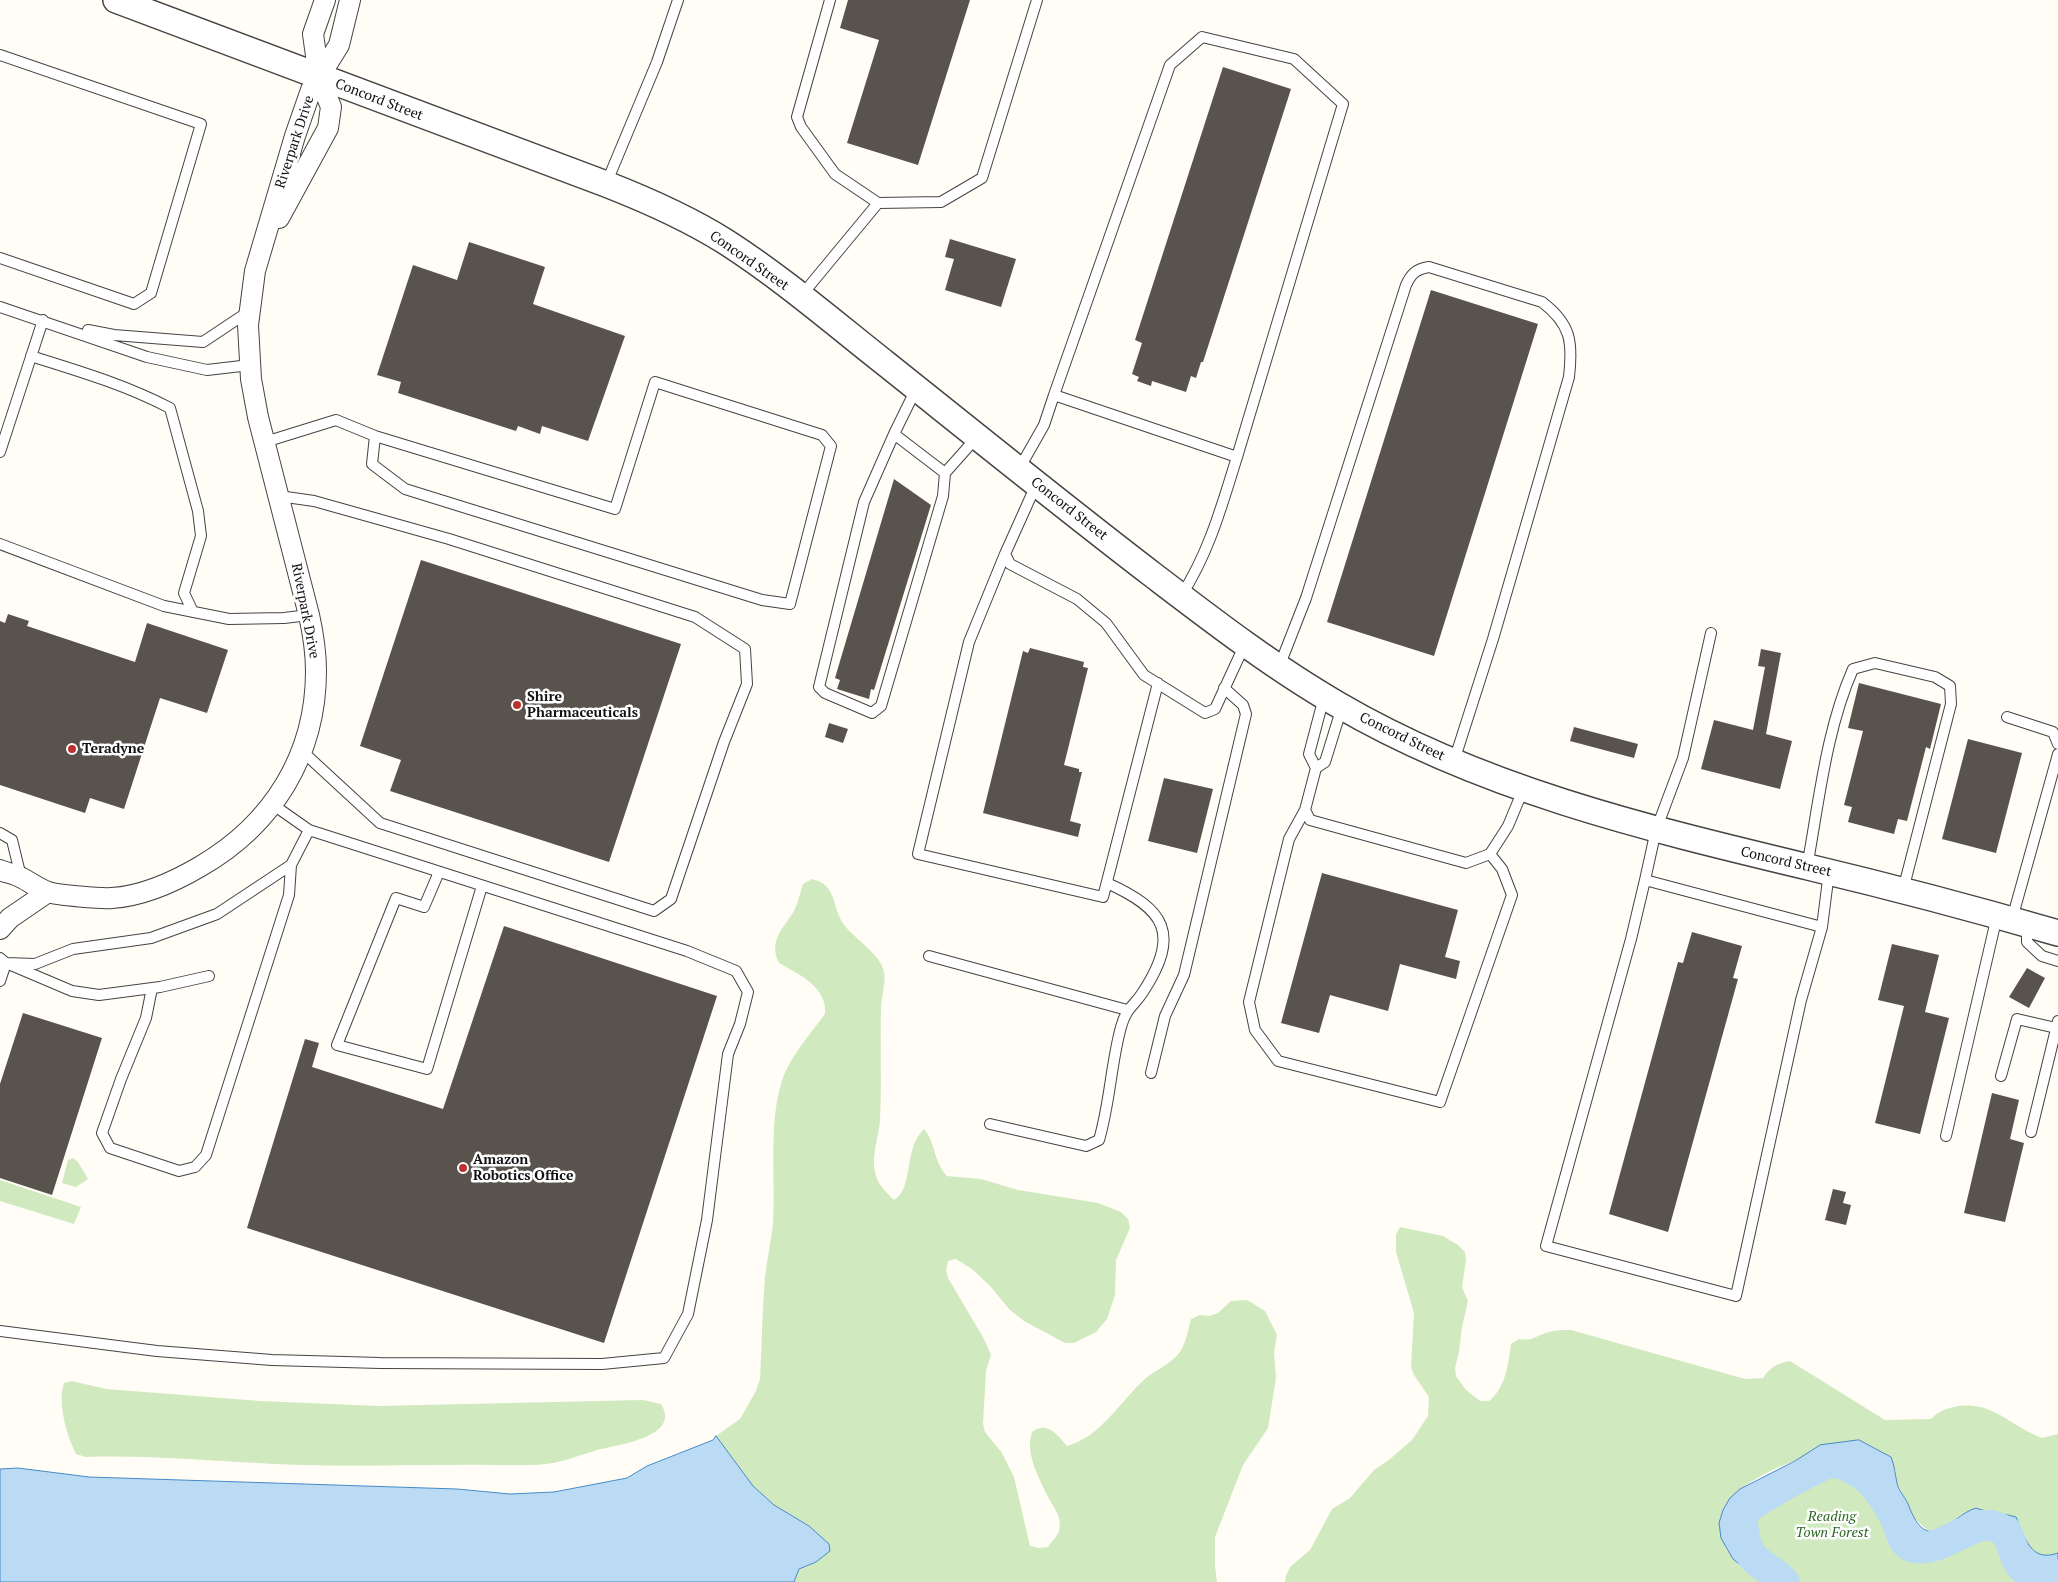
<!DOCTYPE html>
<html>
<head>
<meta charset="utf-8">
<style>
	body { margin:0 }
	canvas { display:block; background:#fffdf5 }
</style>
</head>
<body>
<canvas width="2058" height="1582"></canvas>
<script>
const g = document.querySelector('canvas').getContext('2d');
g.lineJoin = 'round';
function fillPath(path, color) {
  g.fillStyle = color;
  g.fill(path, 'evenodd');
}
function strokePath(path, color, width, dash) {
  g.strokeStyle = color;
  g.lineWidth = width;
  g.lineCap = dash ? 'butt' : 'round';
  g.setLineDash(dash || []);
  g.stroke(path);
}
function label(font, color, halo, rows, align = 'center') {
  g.font = font + ' "PT Serif",serif';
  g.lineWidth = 5;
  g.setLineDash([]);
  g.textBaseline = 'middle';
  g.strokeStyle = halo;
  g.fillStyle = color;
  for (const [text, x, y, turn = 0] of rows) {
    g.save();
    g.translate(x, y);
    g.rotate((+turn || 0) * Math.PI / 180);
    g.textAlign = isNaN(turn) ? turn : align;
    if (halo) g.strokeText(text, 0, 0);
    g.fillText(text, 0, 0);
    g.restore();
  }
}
fillPath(new Path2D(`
	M812,879C836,885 832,903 841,920C850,937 880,952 884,972C886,983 881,998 881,1010C880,1046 882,1083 880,1120C879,1136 871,1156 875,1172C877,1184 886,1192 894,1200C914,1188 903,1149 924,1129C936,1143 933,1161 947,1176L981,1179L1018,1190L1098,1203L1121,1212L1128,1219L1130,1228L1116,1260L1115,1295L1107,1319L1096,1332L1074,1343H1065L1024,1321L1009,1309L991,1287L972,1269L956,1259L948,1261L946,1270L948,1278L984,1339L991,1355L986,1371L983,1424L985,1432L1002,1453L1014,1477L1030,1546L1039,1548L1048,1547C1051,1542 1057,1537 1059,1531C1063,1517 1053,1507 1047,1495C1038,1476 1025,1453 1032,1432C1048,1421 1056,1434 1067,1446C1102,1436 1120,1401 1146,1378C1156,1370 1172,1363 1180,1352C1186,1343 1188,1330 1191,1319L1200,1315L1209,1316L1218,1313L1231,1301L1247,1300L1265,1311L1277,1335L1274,1353L1276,1378L1268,1428L1243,1465L1215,1537V1566L1217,1582H794L799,1569L816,1562L809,1526L774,1505L753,1486L716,1436L740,1419L756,1391L760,1379C762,1345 762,1311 765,1277C767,1259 771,1242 773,1224C776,1179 768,1124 782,1081C789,1058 811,1033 825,1014C828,987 798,974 779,963C768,941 783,929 794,911C798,903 800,893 803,884Z
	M73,1158L78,1162L88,1179L76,1187L62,1183L68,1160Z
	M0,1180L81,1207L74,1224L0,1201Z
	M1400,1227L1443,1236L1458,1245L1465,1252L1466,1260L1462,1287L1468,1301L1462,1327L1459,1352L1455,1368L1456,1376L1466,1390L1480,1401H1489C1506,1387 1508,1365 1511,1344L1519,1339C1534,1341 1533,1337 1546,1333C1554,1330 1563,1330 1571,1330L1745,1379L1763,1378C1769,1368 1778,1363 1790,1361L1885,1420L1931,1419C1938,1412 1944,1409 1954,1407C1992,1399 2009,1426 2042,1438L2058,1434V1553L2047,1556L2039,1555L2026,1543L2021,1527L2003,1513L1987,1512L1976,1508L1960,1515L1946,1526L1933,1532L1927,1530L1912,1516L1908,1504L1897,1484L1896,1472L1891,1457L1859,1440C1812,1455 1681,1485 1732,1557C1739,1567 1752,1575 1761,1582H1285L1286,1576L1290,1567L1310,1550L1332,1509L1350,1498L1374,1470L1390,1459L1412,1440L1428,1416L1429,1397L1414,1375L1411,1367L1414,1313L1396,1252V1235Z
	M72,1381L106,1389L260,1401L378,1406L643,1400L661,1404C682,1437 617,1445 597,1450C581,1455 563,1462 546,1464C517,1467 485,1464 456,1465C395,1465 335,1467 274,1464C212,1461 149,1455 86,1457L76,1454C67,1436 57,1403 64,1383Z
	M1829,1463C1833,1463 1839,1463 1844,1465C1874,1474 1893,1511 1903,1538L1932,1548L1979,1527L1992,1525L2007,1532L2012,1546L2042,1576L2058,1575V1582H1784C1775,1570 1760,1566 1749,1552C1745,1545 1740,1518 1745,1511C1754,1497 1811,1472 1829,1463Z`), '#d1e9bf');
const water = new Path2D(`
	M716,1436L753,1486L774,1505L809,1526L829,1544L830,1551L816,1562L799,1569L794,1582H0V1469L18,1468L89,1477L457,1489L510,1494L554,1492L627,1478L647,1466L713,1440Z
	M1859,1440L1891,1457C1895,1467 1895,1474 1897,1483C1898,1490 1905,1497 1908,1504C1912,1514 1920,1535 1935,1531C1951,1526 1960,1513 1976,1508C1989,1513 2002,1513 2016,1517C2025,1537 2030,1563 2058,1553V1575C2017,1578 2020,1564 2007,1532C2002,1530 1997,1527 1993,1526C1970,1520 1940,1555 1914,1547C1901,1543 1901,1529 1896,1519C1887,1502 1873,1479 1855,1470C1848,1466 1838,1462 1830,1463C1820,1464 1748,1504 1744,1512C1740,1518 1745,1543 1748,1549C1755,1565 1774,1570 1784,1582H1761L1733,1559L1721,1538L1719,1523L1723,1510L1730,1498L1740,1489L1795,1461L1820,1445Z`);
fillPath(water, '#bbdaf4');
strokePath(water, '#458ac9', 1);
strokePath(new Path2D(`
	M1784,1582C1774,1570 1755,1565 1748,1549C1745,1543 1740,1518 1744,1512C1748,1504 1820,1464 1830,1463C1838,1462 1848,1466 1855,1470C1873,1479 1887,1502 1896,1519C1901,1529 1901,1543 1913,1547C1941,1554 1970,1520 1993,1526C1997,1527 2002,1530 2007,1532C2019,1564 2017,1578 2058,1575`), '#bbdaf4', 31);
fillPath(new Path2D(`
	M848,0H970L918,165L847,143L879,40L840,28Z
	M1223,67L1291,89L1203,362H1201L1196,378L1191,376L1186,392L1152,381L1151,386L1137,381L1139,377L1132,374L1142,343L1135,340Z
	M950,239L1016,259L1001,307L945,290L954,259L945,257Z
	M469,242L545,267L533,304L625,336L588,441L542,426L540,434L518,426L516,431L398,393L401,382L377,375L413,265L457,280Z
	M1431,290L1538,324L1434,656L1327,622Z
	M894,479L931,505L874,690L871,689L869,699L837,689L840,680L835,678Z
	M421,560L681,644L609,862L390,791L401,760L360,746Z
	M8,614L29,621L27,626L135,662L147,623L228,650L207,713L160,698L124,809L90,798L85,813L0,785V621L5,623Z
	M1030,648L1084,662L1083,667L1088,668L1064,765L1079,769V772H1082L1070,821L1081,824L1078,837L983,813L1023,651L1028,653Z
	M1761,649L1781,653L1766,734L1792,741L1780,789L1701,769L1714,720L1753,730L1765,667L1758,666Z
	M1859,683L1941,704L1930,749L1926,747L1907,821L1898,819L1894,834L1848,822L1852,807L1844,805L1863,731L1848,728Z
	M829,723L848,729L843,743L825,737Z
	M1574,727L1638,744L1634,758L1570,741Z
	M1968,739L2022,753L1996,853L1942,839Z
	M1164,778L1213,789L1197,853L1148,841Z
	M1322,873L1458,910L1445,957L1460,961L1456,979L1400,964L1388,1011L1330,995L1319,1033L1281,1023Z
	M504,926L717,996L604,1343L247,1228L305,1039L319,1043L312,1067L443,1109Z
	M1692,932L1742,946L1733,978L1738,979L1668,1232L1609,1214L1678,962L1683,963Z
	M1892,944L1939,955L1925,1012L1949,1018L1920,1134L1875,1123L1904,1006L1878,1000Z
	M2027,968L2045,978L2029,1008L2009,997Z
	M23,1013L102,1038L52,1195L0,1178V1084Z
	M1992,1093L2019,1100L2010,1139L2024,1143L2005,1222L1964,1213Z
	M1833,1189L1846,1192L1843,1203L1851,1205L1846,1225L1825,1220Z`), '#59534d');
const service = new Path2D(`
	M830,0L797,117L801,127L835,174L878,203L941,202L982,178L1037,0
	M0,55L201,124L151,293L134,304L0,258
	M606,184L657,62L678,0
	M801,296L878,203
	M0,307L147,357L207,370L250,365
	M88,330L114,335L203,342L248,312
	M31,356C79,371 126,385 170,408L198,511L201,536L184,593L193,612
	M916,389L894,434L945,473L977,437
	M1054,395L1170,65L1202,37L1294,59L1343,104L1237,457
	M894,434L864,502L819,687L825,693L872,713L881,706L943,496L945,473
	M265,442L336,420L375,436L372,464L405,489L762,600L790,604L831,446L822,435L655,382L615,509L375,436
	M0,452L43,320
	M1019,469L1044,425L1054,395L1237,457C1222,505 1209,553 1181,596
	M1036,485L1005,554L1010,564L1077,599L1106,623L1144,675L1205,713L1215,709L1245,644
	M279,496L314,501L449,539L695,617L745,649L747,684L724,742L671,899L654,911L380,823L302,751
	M0,544L164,606L229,619L284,618L309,615
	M1005,554L969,642L918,854L1103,897L1158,683
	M1711,633L1683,758L1656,830L1645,880L1822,927L1829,872
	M1279,667L1306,598L1406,285C1411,274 1416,269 1429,267L1542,302C1571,324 1573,342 1569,377L1493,639L1454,761
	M1324,697L1309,754L1316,768L1325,762L1342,707
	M2007,717L2053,732L2058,744
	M1316,768L1305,810L1310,820L1466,863L1490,854L1508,826L1523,790
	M1305,810L1289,839L1249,1002L1255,1030L1278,1061L1440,1102L1512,895L1502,869L1490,854
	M0,833L12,840L21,877
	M1807,867C1819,802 1826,730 1853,669L1875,663L1935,677L1950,686L1951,704L1903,890
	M439,872L424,907L396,898L337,1045L427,1069L482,886
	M1645,880L1631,939L1546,1246L1736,1296L1801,1000L1822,927
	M2012,919L2058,754
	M2027,925V942L2042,956L2058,961
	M929,956L1127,1010
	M0,958L6,963L35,964L73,949L151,938L217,914L291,865L309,830L272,804
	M0,981L6,963L72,991L99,995L160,987L209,976
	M152,988L146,1018L121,1079L102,1133L110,1148L179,1171L195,1167L206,1155L289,895L291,865
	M1151,1073L1165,1016L1184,975L1246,714L1243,705L1224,688
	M2001,1076L2017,1019L2056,1028
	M990,1124L1086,1146L1099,1140C1110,1103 1111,1063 1121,1027C1126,1008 1134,1006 1143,992C1181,934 1165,909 1107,883
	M2031,1132L2058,1021
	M1946,1136L1997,916
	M0,1331L157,1351L272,1360L380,1363L602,1364L664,1358L688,1314L707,1220L728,1054L740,1024L748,992L736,971L687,951L309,830`);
const minor = new Path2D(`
	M279,218L328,128L331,107L319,77L313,34L325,0
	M0,870C7,873 15,874 22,878C30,882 39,889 48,892C57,895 102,899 112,898C143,896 174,882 201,866C273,824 316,755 316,671C316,652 313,633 309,615L258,417L251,379L248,325L255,271L295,136L311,90L339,45L350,0
	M0,929L10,918L48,892`);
const tertiary = new Path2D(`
	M116,0L606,184C647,200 688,218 726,242C782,278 833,322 885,363C974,434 1063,506 1153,575C1212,620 1273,667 1337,704C1482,789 1646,828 1808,867C1892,887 1975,909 2058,933`);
strokePath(service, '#444', 12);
strokePath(minor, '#444', 22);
strokePath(tertiary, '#444', 28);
strokePath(service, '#fff', 10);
strokePath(minor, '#fff', 20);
strokePath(tertiary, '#fff', 25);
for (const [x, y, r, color] of [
	[517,705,5,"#bd312d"],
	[72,749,5,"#bd312d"],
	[463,1168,5,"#bd312d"]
]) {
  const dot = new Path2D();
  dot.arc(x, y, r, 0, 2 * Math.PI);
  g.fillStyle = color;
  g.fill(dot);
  strokePath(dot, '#fff', 2);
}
label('14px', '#111', '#fff', [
	["Concord Street",379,100,21],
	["Riverpark Drive",295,142,-72],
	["Concord Street",749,261,35],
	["Concord Street",1069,509,38],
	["Riverpark Drive",305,611,79],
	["Concord Street",1402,737,26],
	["Concord Street",1786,862,13]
]);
label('bold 14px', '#111', '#fff', [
	["Shire",527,697],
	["Pharmaceuticals",527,713],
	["Teradyne",82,749],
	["Amazon",473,1160],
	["Robotics Office",473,1176]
], 'left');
label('italic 14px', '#2b6722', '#fff', [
	["Reading",1832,1517],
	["Town Forest",1832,1533]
]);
</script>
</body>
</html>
